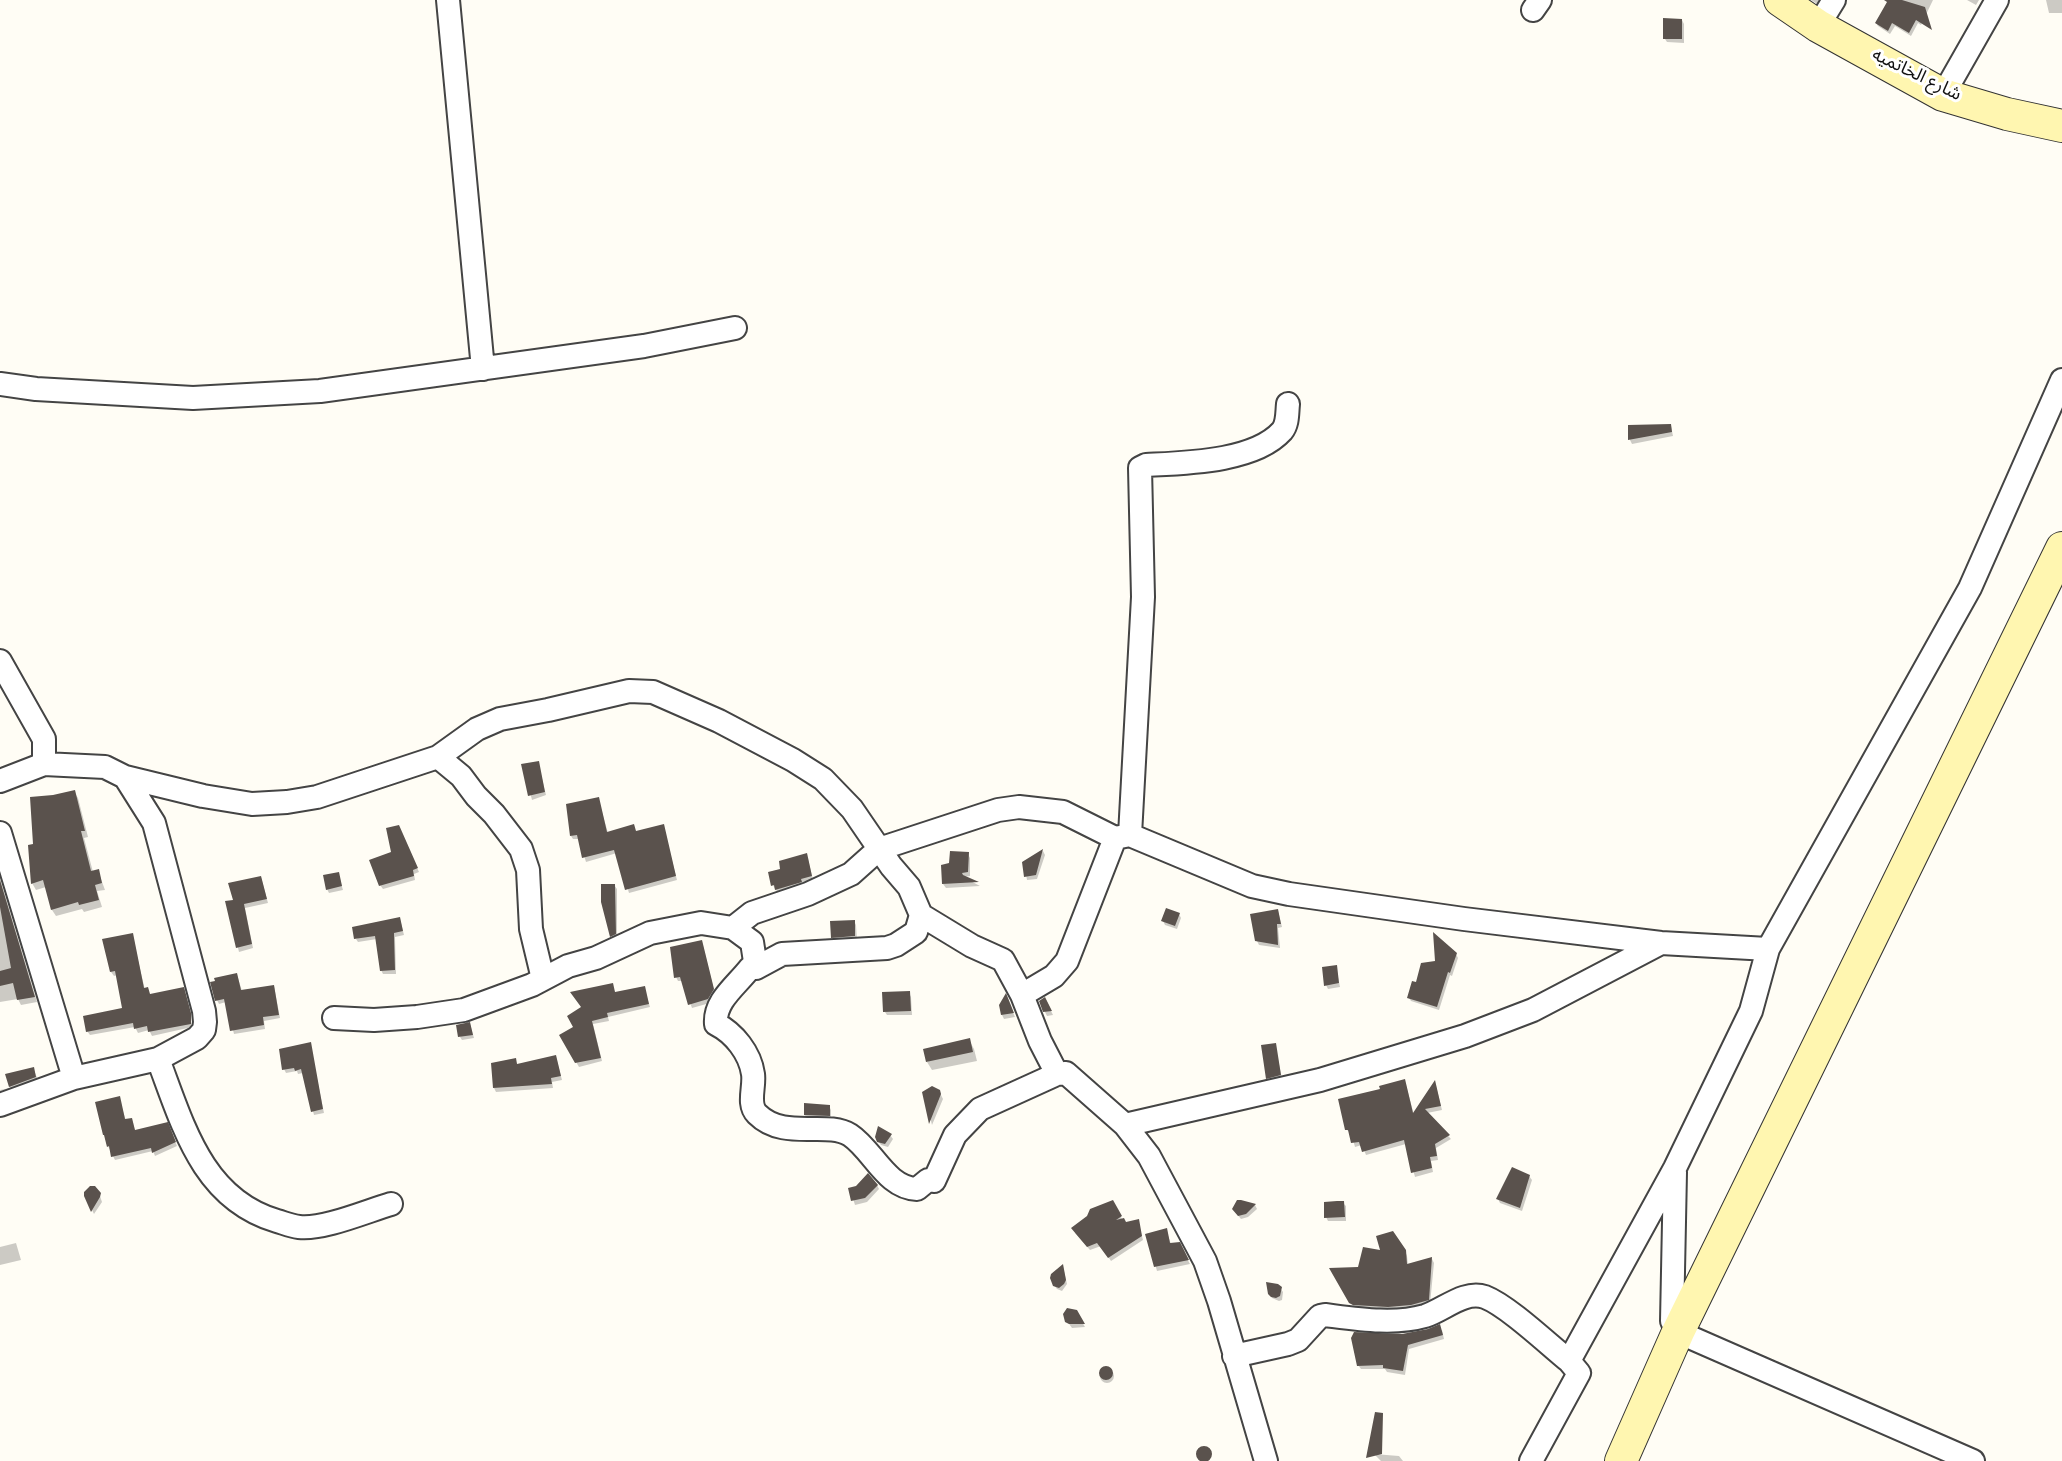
<!DOCTYPE html>
<html>
<head>
<meta charset="utf-8">
<style>
	body { margin:0 }
	canvas { display:block; background:#fffdf5 }
</style>
</head>
<body>
<canvas width="2062" height="1461"></canvas>
<script>
const g = document.querySelector('canvas').getContext('2d');
g.lineJoin = 'round';
function fillPath(path, color) {
  g.fillStyle = color;
  g.fill(path, 'evenodd');
}
function strokePath(path, color, width, dash) {
  g.strokeStyle = color;
  g.lineWidth = width;
  g.lineCap = dash ? 'butt' : 'round';
  g.setLineDash(dash || []);
  g.stroke(path);
}
function label(font, color, halo, rows, align = 'center') {
  g.font = font + ' Spectral,"Noto Sans Arabic",serif';
  g.lineWidth = 6;
  g.setLineDash([]);
  g.textBaseline = 'middle';
  g.strokeStyle = halo;
  g.fillStyle = color;
  for (const [text, x, y, turn = 0] of rows) {
    g.save();
    g.translate(x, y);
    g.rotate((+turn || 0) * Math.PI / 180);
    g.textAlign = isNaN(turn) ? turn : align;
    if (halo) g.strokeText(text, 0, 0);
    g.fillText(text, 0, 0);
    g.restore();
  }
}
fillPath(new Path2D(`
	M1811,0H1822L1819,5Z
	M1894,0H1933L1921,25L1918,23L1911,36L1895,26L1890,34L1878,26L1876,23Z
	M1967,0H1979L1976,5Z
	M2046,0H2062V13H2049Z
	M1682,20L1684,24V43L1667,42L1665,39Z
	M1630,426H1671L1673,436L1632,444L1630,440Z
	M538,762L546,795L532,800L523,765Z
	M74,792L78,798L88,837L84,838L93,872L98,871L105,890L97,891L102,907L84,912L82,909L56,916L52,910L46,887L36,890L32,883L35,845L53,797Z
	M598,798L608,833L633,826L636,832L663,826L677,880L629,893L617,853L586,862L579,839H573L571,836Z
	M400,831L419,872L414,874L415,880L383,889L380,885Z
	M1043,851L1045,855L1037,879L1027,880L1024,863Z
	M968,854L970,858V876L963,877L980,886L946,888L943,884Z
	M808,859L813,880L802,882L803,886L779,893L775,889L773,885Z
	M338,873L343,890L329,893L327,889Z
	M261,877L268,903L245,908L253,948L239,952L227,903L235,901Z
	M0,879L37,1002L21,1005L18,999L0,1002Z
	M614,885L617,889V938L613,940L611,936Z
	M1278,911L1282,927L1278,928L1280,948L1259,945L1257,941Z
	M1179,914L1181,918L1177,929L1165,925L1163,921Z
	M400,919L404,935L395,937L396,974H383L381,970L377,939L358,942L356,939Z
	M854,921L856,925L857,940L834,941L832,937Z
	M132,935L145,990L148,989L150,996L185,993L192,1027L152,1036L149,1030L138,1033L135,1027L90,1035L87,1031L124,1009L117,975L114,976L111,972L104,940Z
	M702,942L715,994L710,1003L692,1008L682,981H678L676,977Z
	M1456,954L1458,958L1452,976L1450,975L1439,1010L1411,1001L1409,998L1417,984L1437,962Z
	M1336,967L1340,987L1328,989L1326,985Z
	M237,975L242,991L274,986L280,1018L264,1021L265,1029L234,1034L226,1002L219,1004L217,1000Z
	M612,985L615,993L644,988L650,1007L608,1017L609,1021L593,1024L602,1061L579,1067L561,1036L575,1027Z
	M909,993L911,997L912,1015H887L885,1012Z
	M1006,996L1015,1017L1004,1019L1002,1015Z
	M1045,999L1053,1015L1047,1016L1045,1012Z
	M470,1024L474,1038L462,1040L460,1037Z
	M969,1040L974,1049L977,1061L932,1070L927,1062Z
	M310,1044L324,1113L314,1115L303,1073L298,1074L297,1071L286,1073L284,1069Z
	M1275,1044L1282,1079L1269,1082L1267,1078Z
	M556,1057L562,1080L552,1082L553,1088L496,1092L494,1088L515,1060L518,1066Z
	M33,1068L40,1085L0,1100V1090L10,1088L7,1075Z
	M1406,1085L1414,1115L1436,1086L1442,1110L1427,1113L1451,1139L1436,1148L1438,1160L1431,1161L1433,1172L1415,1177L1406,1144L1366,1155L1362,1145L1355,1147L1351,1133L1347,1130Z
	M939,1091L943,1099L932,1125L924,1093Z
	M119,1098L126,1121L131,1119L135,1131L169,1128L177,1146L155,1156L153,1151L115,1160L108,1146Z
	M806,1105L829,1106L831,1110V1119H808L805,1115Z
	M890,1135L893,1139L888,1147L881,1145L878,1141Z
	M1529,1176L1532,1180L1522,1211L1500,1203L1498,1199Z
	M877,1185L879,1189L867,1202L855,1205L850,1189Z
	M99,1193L102,1202L94,1214L85,1196Z
	M1112,1202L1125,1224L1138,1221L1143,1240L1111,1261L1101,1246L1090,1250L1075,1233Z
	M1343,1203L1346,1206V1221H1328L1326,1217Z
	M1255,1205L1257,1209L1248,1217L1241,1219L1236,1213Z
	M1166,1230L1171,1244H1179L1190,1264L1157,1271L1147,1235Z
	M16,1243L21,1260L0,1265V1247Z
	M1405,1251L1407,1256L1408,1265L1432,1259L1434,1263L1430,1304L1402,1310L1367,1309L1353,1306L1332,1269H1360Z
	M1063,1267L1067,1284L1062,1291L1057,1289L1054,1285Z
	M1280,1288L1283,1292L1282,1300L1279,1301L1272,1298L1270,1293Z
	M1076,1312L1085,1327L1072,1328L1067,1321Z
	M1442,1330L1444,1339L1409,1349L1405,1375L1387,1372L1385,1369H1361L1358,1365L1402,1335Z
	M1100 1376a7 7 0 1 1 14 0a7 7 0 1 1-14 0Z
	M1374,1454L1399,1456L1403,1461H1381Z`), '#0003');
fillPath(new Path2D(`
	M1884,0H1902L1925,7L1932,30L1916,20L1909,33L1892,23L1888,31L1875,23L1887,2Z
	M1663,18L1682,19V39H1663Z
	M1671,424L1672,432L1628,440V425Z
	M539,761L545,792L528,796L521,764Z
	M75,790L85,831H81L91,871L99,869L102,883L95,885L99,900L79,905L78,902L51,910L43,880L31,884L28,845L33,844L30,797L53,795Z
	M599,797L607,832L634,824L636,831L664,824L676,876L625,890L614,850L582,858L577,835L570,836L566,804Z
	M399,825L418,868L413,870L414,876L379,886L369,860L391,852L386,828Z
	M1043,849L1036,875L1024,877L1022,862Z
	M950,851L969,852L968,872L962,873L963,875L979,882L942,884L941,865L949,863Z
	M807,853L812,876L801,879L802,882L775,890L774,885L771,886L768,872L780,869L779,861Z
	M339,872L342,886L326,890L323,875Z
	M261,876L267,899L244,904L252,944L236,948L225,901L233,900L228,883Z
	M0,880L35,997L17,1000L13,983L0,986V971L11,968L0,907Z
	M601,884H615L616,934L610,937L601,902Z
	M1166,908L1180,913L1175,926L1161,921Z
	M1278,909L1281,924H1277L1278,945L1255,941L1250,914Z
	M400,917L403,931L394,933L395,970L380,971L375,936L354,939L352,927Z
	M855,920V936L831,938L830,921Z
	M1433,932L1457,953L1450,973L1448,972L1437,1007L1407,998L1412,981L1416,982L1421,963L1435,961Z
	M133,933L144,988L148,987L150,994L184,987L191,1013V1024L148,1032L147,1026L134,1029L133,1023L86,1032L83,1016L122,1008L115,971L110,972L102,939Z
	M702,940L714,989L708,999L688,1005L680,977L674,978L670,947Z
	M1337,965L1339,983L1324,986L1322,967Z
	M237,973L241,990L274,985L279,1015L263,1017L264,1025L230,1031L224,999L215,1001L210,982L215,981L214,978Z
	M613,983L615,992L645,986L649,1004L607,1013L608,1017L592,1021L601,1058L575,1063L559,1035L573,1027L567,1016L581,1007L570,992Z
	M910,991L911,1011L883,1012L882,992Z
	M1006,993L1014,1013L1001,1015L999,1005Z
	M1045,997L1052,1011L1043,1012L1039,1001Z
	M470,1022L473,1035L458,1037L456,1025Z
	M970,1038L973,1052L926,1062L923,1049Z
	M311,1042L323,1109L311,1112L301,1069L295,1071L294,1068L282,1070L279,1049Z
	M1276,1043L1281,1075L1266,1079L1261,1045Z
	M556,1055L561,1076L551,1078L552,1084L493,1088L491,1063L516,1058L517,1064Z
	M34,1067L36,1077L9,1087L5,1074Z
	M1405,1079L1413,1113L1435,1080L1441,1106L1425,1109L1450,1135L1435,1144L1437,1156L1430,1157L1432,1168L1411,1173L1404,1140L1362,1152L1359,1142L1351,1143L1348,1130H1345L1338,1099L1380,1089L1379,1086Z
	M932,1086L940,1090L941,1094L929,1124L922,1092Z
	M120,1096L125,1119L132,1118L135,1130L168,1122L176,1142L152,1153L151,1148L111,1157L109,1146L107,1147L104,1135H103L95,1102Z
	M804,1103L830,1105V1116L804,1115Z
	M878,1126L892,1134L885,1144L877,1142L875,1137Z
	M1512,1167L1530,1175L1520,1208L1496,1199Z
	M868,1173L878,1185L865,1198L851,1201L848,1188L856,1186Z
	M90,1186H95L101,1193L100,1197L91,1212L84,1196V1192Z
	M1113,1200L1122,1216L1116,1220L1124,1218L1126,1222L1139,1219L1142,1236L1108,1258L1097,1243L1087,1247L1071,1228L1087,1216L1090,1209Z
	M1237,1200H1241L1256,1204L1246,1214L1238,1216L1232,1209Z
	M1337,1201H1344L1345,1217L1324,1218V1202Z
	M1167,1228L1170,1243L1180,1242L1189,1260L1154,1267L1145,1234Z
	M1393,1231L1406,1250L1407,1264L1432,1257L1429,1300L1411,1305L1388,1307L1353,1305L1349,1303L1329,1268L1358,1267L1363,1247L1380,1250L1376,1236Z
	M1063,1264L1066,1280L1064,1284L1059,1288L1053,1286L1050,1278L1051,1274Z
	M1266,1282L1278,1284L1282,1287L1280,1296L1276,1298L1271,1297L1268,1294Z
	M1067,1308L1077,1310L1085,1324H1069L1065,1322L1063,1314Z
	M1440,1324L1443,1335L1408,1345L1403,1371L1383,1368V1365L1357,1366L1351,1338L1354,1332L1402,1334L1428,1329Z
	M1099 1373a7 7 0 1 1 14 0a7 7 0 1 1-14 0Z
	M1375,1412L1383,1413L1382,1454L1366,1458Z
	M1196 1454a8 8 0 1 1 16 0a8 8 0 1 1-16 0Z`), '#5a524d');
const street = new Path2D(`
	M448,0L483,369
	M1533,10L1540,0
	M1818,26L1834,0
	M1943,95L1997,0
	M0,384L36,389L193,398L320,391L644,346L735,328
	M0,661L44,739V764L105,767L125,777L203,796L252,804L287,802L317,797L438,757L477,729L500,719L548,710L629,691L653,692L719,721L793,760L823,779L852,809L891,866L909,887L921,915L916,932L896,945L887,948L782,954L756,968
	M438,757L461,776L476,796L494,814L521,849L528,870L531,929L543,979
	M0,781L44,764
	M0,833L74,1078
	M1130,835L1143,597L1140,468L1146,465C1185,463 1254,462 1282,431C1288,424 1287,413 1288,404
	M921,915L972,946L1003,960L1022,995L1040,1041L1057,1074
	M733,928L752,942L756,968H750C736,986 714,1001 716,1024C734,1033 750,1053 753,1074C755,1087 747,1104 757,1114C784,1141 826,1120 850,1135C873,1150 886,1188 917,1189L928,1180L934,1181L955,1135L980,1109L1057,1074L1066,1073L1125,1125L1149,1156L1205,1261L1219,1301L1266,1461
	M1022,995L1054,976L1067,961L1115,838
	M334,1018L374,1020L417,1017L464,1010L532,985L568,966L596,958L650,933L701,923L733,928L752,913L808,894L851,874L879,849L998,810L1019,807L1063,812L1115,838L1130,835L1252,886L1289,894L1464,919L1661,943L1768,949
	M158,1059C183,1125 202,1199 277,1221C284,1223 291,1226 299,1227C323,1230 367,1211 391,1204
	M0,1105L74,1078L158,1059L197,1038L204,1030L205,1022L204,1011L154,823L125,777
	M1125,1125L1320,1080L1465,1036L1533,1010L1661,943
	M1675,1172L1672,1321L1678,1332L1973,1461
	M1234,1356L1288,1344L1298,1340L1320,1316L1325,1315C1357,1319 1394,1325 1425,1316C1444,1310 1464,1290 1485,1297C1508,1306 1548,1344 1569,1361
	M1531,1461L1579,1373L1569,1361L1675,1168L1751,1011L1768,949L1970,588L2062,380`);
const secondary = new Path2D(`
	M1780,0L1818,26L1943,95L2007,114L2062,126
	M1621,1461L1678,1332L2062,548`);
strokePath(street, '#444', 26);
strokePath(secondary, '#333', 34);
strokePath(street, '#fff', 22);
strokePath(secondary, '#fff6b0', 32);
label('18px', '#111', '#fff', [
	["شارع الخاتميه",1916,76,26]
]);
</script>
</body>
</html>
